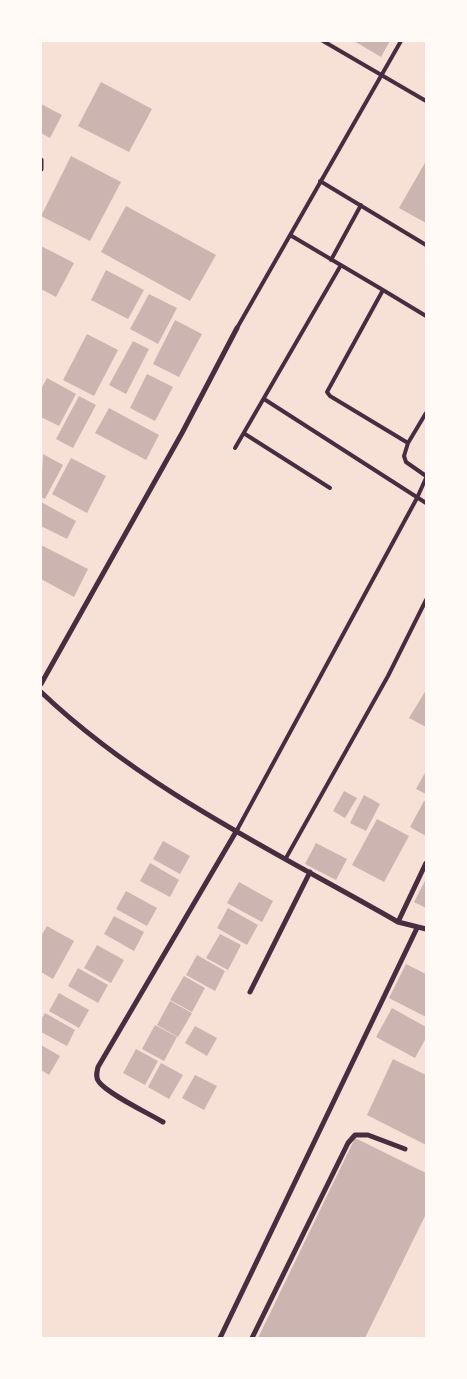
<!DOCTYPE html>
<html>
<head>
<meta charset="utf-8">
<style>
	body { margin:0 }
	#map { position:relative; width:467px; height:1379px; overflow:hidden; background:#f7e1d7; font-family:Ubuntu,sans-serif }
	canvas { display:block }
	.frame { position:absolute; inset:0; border:42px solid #fffaf5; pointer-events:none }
</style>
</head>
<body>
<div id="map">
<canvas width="467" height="1379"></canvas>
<div class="frame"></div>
</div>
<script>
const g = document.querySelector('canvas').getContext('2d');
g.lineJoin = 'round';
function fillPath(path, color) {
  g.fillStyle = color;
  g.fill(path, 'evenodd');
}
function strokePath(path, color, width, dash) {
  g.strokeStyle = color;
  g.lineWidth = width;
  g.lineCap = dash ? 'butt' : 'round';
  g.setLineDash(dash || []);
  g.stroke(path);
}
fillPath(new Path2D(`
	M354,41H390L381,57Z
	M101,82L152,109L129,152L78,126Z
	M41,104L62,115L50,138L41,133Z
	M71,156L121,182L90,241L41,216Z
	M426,161V223L399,208Z
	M126,206L216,255L190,301L101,252Z
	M41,246L74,263L56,297L41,289Z
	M106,270L144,290L128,319L91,300Z
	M149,294L177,308L158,344L130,329Z
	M175,320L202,334L179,377L153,364Z
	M87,334L118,350L94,396L63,380Z
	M133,341L149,349L126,394L109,385Z
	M147,374L173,387L155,421L130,408Z
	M47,378L76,394L59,426L41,417V389Z
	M79,396L96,405L73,448L56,439Z
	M109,408L159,435L146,460L95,433Z
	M43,454L63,465L45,499L41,497Z
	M71,458L106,476L87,513L52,494Z
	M41,502L76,521L67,539L41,526Z
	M41,545L88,569L74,597L41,579Z
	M426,690V727L409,718Z
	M426,771V794L416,789Z
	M344,791L357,798L345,818L333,811Z
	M364,795L380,804L366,831L350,823Z
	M424,801L426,802V836L410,827Z
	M377,819L409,836L384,882L352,865Z
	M163,841L190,856L180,874L153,859Z
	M316,843L347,859L336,880L305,864Z
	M150,863L179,880L170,897L140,881Z
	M426,879V908L414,902Z
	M239,882L273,901L262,922L227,903Z
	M126,891L157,908L147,926L116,909Z
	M228,908L258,925L247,945L217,928Z
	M114,916L144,932L134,951L104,934Z
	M47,926L74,941L53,979L41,972V936Z
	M220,934L241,945L228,970L206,958Z
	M97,945L124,960L111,983L84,968Z
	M197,955L225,971L215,991L186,975Z
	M406,964L426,974V1017L389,998Z
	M78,968L108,985L98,1003L68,986Z
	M184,976L205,988L192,1012L170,1000Z
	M59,993L89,1010L79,1028L49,1011Z
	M170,1001L192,1013L178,1037L157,1025Z
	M392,1008L426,1027V1038L415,1058L376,1037Z
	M45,1013L75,1030L67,1046L41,1032V1020Z
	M155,1025L177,1037L164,1061L142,1049Z
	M195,1026L217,1038L207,1056L185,1043Z
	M41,1045L60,1056L49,1075L41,1070Z
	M136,1049L158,1061L145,1085L123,1073Z
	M393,1059L426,1075V1145L367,1115Z
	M161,1063L183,1075L169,1099L148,1087Z
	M195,1075L217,1086L204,1110L182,1098Z
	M355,1138L426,1173V1214L365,1338H258Z`), '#ccb4b1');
strokePath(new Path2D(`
	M323,41L426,101
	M320,181L426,245
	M290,235L383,290L327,392L330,396L408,443L404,456L406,462L426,476
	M331,260L361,205
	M383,290L426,316
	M237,328L401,41
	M264,399L426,503
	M245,434L330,488
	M408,443L426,413
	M235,448L341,265
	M237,830L417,498L426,478
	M286,858L388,676L426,600`), '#4a2c40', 4);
strokePath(new Path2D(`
	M41,160V169
	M41,684L182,433L237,328
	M41,692C144,790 276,852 398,922L426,929
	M398,922L426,863
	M250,992L310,872
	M163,1122C148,1113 108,1094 99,1082C95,1077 97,1072 98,1067L237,830
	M220,1338L417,928
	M252,1338L348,1143L355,1135H368L405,1149`), '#4a2c40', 5);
</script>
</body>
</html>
